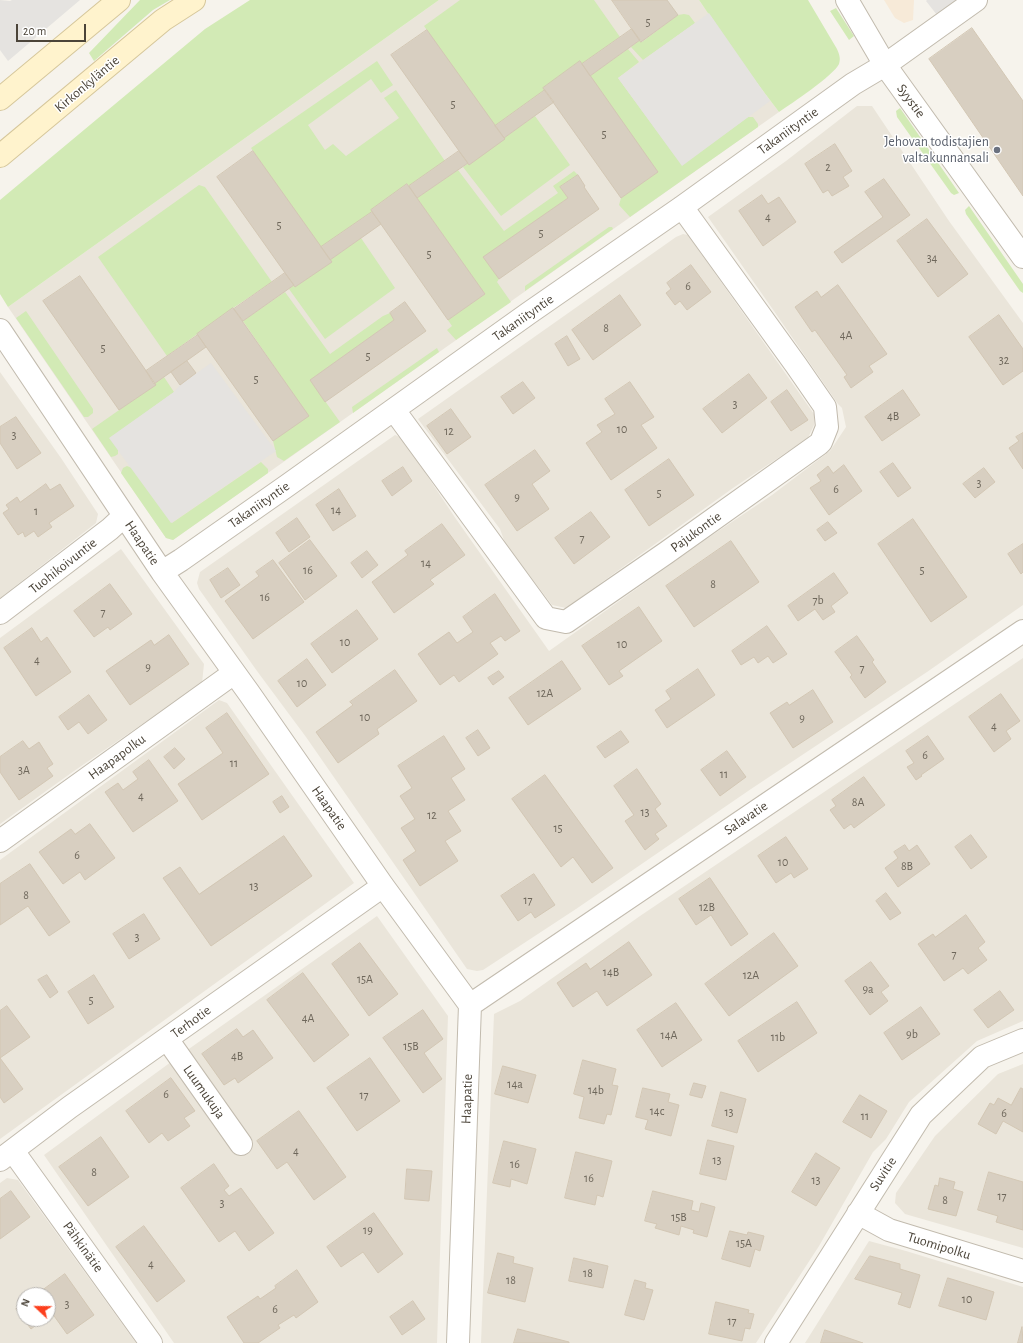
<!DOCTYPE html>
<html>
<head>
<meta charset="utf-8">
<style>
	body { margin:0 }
	#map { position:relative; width:1023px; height:1343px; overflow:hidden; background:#f6f3ec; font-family:"Alegreya Sans",sans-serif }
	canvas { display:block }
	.north { position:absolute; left:16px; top:1287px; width:40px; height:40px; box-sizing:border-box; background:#fff; border:1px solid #b7b4b0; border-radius:50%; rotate:292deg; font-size:11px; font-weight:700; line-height:16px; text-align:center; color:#4b4439 }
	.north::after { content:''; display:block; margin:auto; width:14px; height:18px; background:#fc3f1d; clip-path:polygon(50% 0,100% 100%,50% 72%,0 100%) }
	.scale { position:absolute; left:16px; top:24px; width:70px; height:18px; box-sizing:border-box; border:2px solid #4b4439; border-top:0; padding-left:5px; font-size:12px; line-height:14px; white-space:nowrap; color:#4b4439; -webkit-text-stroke:3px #fff; paint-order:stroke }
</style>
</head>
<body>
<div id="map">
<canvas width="1023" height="1343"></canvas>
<div class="north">N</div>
<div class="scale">20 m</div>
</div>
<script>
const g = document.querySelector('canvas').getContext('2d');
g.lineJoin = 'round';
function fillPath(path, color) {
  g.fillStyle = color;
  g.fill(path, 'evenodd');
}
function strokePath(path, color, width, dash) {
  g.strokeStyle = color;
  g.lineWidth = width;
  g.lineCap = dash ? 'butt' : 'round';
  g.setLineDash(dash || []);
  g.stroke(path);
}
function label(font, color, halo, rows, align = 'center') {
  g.font = font + ' "Alegreya Sans",sans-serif';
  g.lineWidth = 3;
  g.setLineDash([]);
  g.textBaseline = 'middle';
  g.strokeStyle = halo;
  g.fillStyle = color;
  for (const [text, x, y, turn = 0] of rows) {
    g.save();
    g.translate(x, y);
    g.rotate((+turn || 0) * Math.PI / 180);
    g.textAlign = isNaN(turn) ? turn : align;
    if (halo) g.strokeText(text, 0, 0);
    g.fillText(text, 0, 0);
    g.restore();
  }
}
fillPath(new Path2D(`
	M439,0H699L738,58L779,112L173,540L166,538L8,307Z
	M857,106H872L949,221L1023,323V605L927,672L751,789L576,909L483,970L477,971L467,969L306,737L257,671L199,589L197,583L200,572L395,435L402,438L456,519L549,651L705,540L772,495L830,451L846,427L842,408L838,404L774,311L708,217L786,161Z
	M683,234L688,235L814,414V425L808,438L733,488L566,608L552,605L505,543L500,529L418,419L676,237Z
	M0,372L61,458L98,514L96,523L0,598Z
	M121,549L204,664L202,683L74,771L0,824V638Z
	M1023,658V1021L977,1041L909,1102L886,1139L873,1152L819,1246L756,1343H481L494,1014L520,1001L640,916Z
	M219,700L227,703L354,883L0,1139V860Z
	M377,916L448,1016L437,1343H174L44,1155L186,1051Z
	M1023,1064V1248L905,1214L895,1203L896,1193L935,1136L998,1074Z
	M7,1178L18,1180L136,1343H0V1183ZM24,1295H48V1319H24Z
	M869,1241L906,1251L1023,1287V1343H805Z`), '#eae5da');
fillPath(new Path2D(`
	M884,0H914L913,20L904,23L895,18Z`), '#f7ead8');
fillPath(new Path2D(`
	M140,0H170L153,10L94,61L89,53Z
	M250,0H439L8,307L0,294V200L205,29Z
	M460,0H594L620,37L582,64L580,62L545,90L495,126L424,26Z
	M699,0H808L837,49C839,54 841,58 839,64C834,75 791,104 779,112L738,58Z
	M836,8L854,36L849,40L830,11Z
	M684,14L689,15L695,23L643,60L631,47L640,40L642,42L678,15Z
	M628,49L639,62L618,78L682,165L748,117H753L758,124V127L630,217L619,205L621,198L658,172L590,76Z
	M377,61L393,85L381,93L371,79L308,125L325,150L333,144L346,156L399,118L384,98L396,90L445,161L409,186L407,184L371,210L372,212L321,247L251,148Z
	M900,108L959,193L954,195L951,193L897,117L896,111Z
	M535,116L570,165L501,216L463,167Z
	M458,170L504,231L558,193L553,186L574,171L578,175L560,187L568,198L484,257L499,279L497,282L511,302L456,340L447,330L452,326L448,320L485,294L417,198Z
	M199,185L205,187L272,282L233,308L167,356L98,257Z
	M969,206L1023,284V293L1020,291L966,214L965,210Z
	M609,227H612L613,229L525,291V286Z
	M361,238L395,288L325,339L289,289L294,285L295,287L331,262L330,260Z
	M285,292L330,354L383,316L390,313L394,320L310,380L340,422L284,461L277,457L273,441L308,415L243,321Z
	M26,311L93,409V413L88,417H84L16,318Z
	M437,348L439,352L353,413L352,407Z
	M164,377L174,392L110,438L118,449V454L115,456L111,457L92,429L155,385L154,384Z
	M261,462L268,469V473L173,540L166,538L121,473L123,468L127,466L132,468L172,523Z`), '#d2eab5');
fillPath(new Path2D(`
	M0,0L10,1L12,0H80L8,61L0,50Z
	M927,0H959L937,15L926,1Z
	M709,13L770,101L682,166L618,78Z
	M211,363L276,451L171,523L109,438L174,392L180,385Z`), '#e5e3e0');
const building = new Path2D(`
	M612,0H667L678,15L641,42Z
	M972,28L1023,101V196L929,59Z
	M632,29L640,40L590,76L582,64Z
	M427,30L505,139L469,165L391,55Z
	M580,61L658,172L621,198L543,88Z
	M545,90L554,102L504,138L495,126Z
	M835,144L852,171L843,177L849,186L832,196L828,190L823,193L805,164Z
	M253,151L332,262L295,287L217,177Z
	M459,151L468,163L417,198L409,186Z
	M578,175L585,186L584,187L599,209L499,279L483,257L568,198L560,187Z
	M884,179L910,215L842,263L834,252L883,217L865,192Z
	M407,184L485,294L448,320L371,210Z
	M762,195L768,204L779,197L796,222L763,246L739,211Z
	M372,212L381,224L330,260L321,247Z
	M927,219L968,274L938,297L897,241Z
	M691,265L711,292L687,310L680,301L675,305L666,293L671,289L667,283Z
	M285,273L294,285L243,321L234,309Z
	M80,276L156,385L119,410L43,301Z
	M838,285L887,354L869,366L873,372L851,388L844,377L847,375L840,365L815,330L812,332L795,307L817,291L821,297Z
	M620,295L641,325L593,360L572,330Z
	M405,302L426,331L325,402L310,380L394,320L390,313Z
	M233,308L309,416L273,441L197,334Z
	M999,315L1023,349V371L1003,385L969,337Z
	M198,335L206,347L154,384L146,371Z
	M567,336L580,359L568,366L555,344Z
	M187,361L196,373L180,385L171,372Z
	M749,374L767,398L722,433L703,409Z
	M523,382L535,398L513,414L501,397Z
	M630,382L654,417L641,425L657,448L611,480L586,443L602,432L597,425L615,414L605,399Z
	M787,390L808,420L791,431L771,402Z
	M903,390L920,415L882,441L865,417Z
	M451,409L471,437L447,454L427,426Z
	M16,417L41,453L17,469L0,443V427Z
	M1023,433V469L1009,448L1019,441L1016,437Z
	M535,450L550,471L532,484L549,509L517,531L485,485Z
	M669,459L694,495L649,526L625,490Z
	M893,463L911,488L898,497L880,472Z
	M844,465L862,491L829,515L810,488L821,481L817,475L828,466L833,473Z
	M403,467L412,481L392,496L382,481Z
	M984,468L995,482L975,498L963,484Z
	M46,484L50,490L60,484L74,506L49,523L52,527L38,537L34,531L25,537L23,532L18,535L3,513L9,509L6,505L17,497L20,502Z
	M339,489L356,516L333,531L316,505Z
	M591,512L610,537L574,564L555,538Z
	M297,518L310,537L289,552L276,533Z
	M913,519L967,597L931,622L878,544Z
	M828,522L837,533L825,541L817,530Z
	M442,524L465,555L430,580L434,584L394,613L372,582L408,555L405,551Z
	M310,540L337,576L305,600L279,563Z
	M731,541L759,582L694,627L666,586Z
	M1023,544V572L1021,574L1008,554Z
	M367,551L378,565L362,578L351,563Z
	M273,560L304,602L253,639L225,601L259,576L256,572Z
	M228,568L240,585L221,598L210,580Z
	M834,573L848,593L831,606L835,612L823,620L815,609L798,621L788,606Z
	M110,584L132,614L110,630L108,627L94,637L74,611Z
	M495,594L520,631L505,641L501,636L490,643L498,654L459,682L454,675L440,685L418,654L449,632L457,643L473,632L463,617Z
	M639,607L662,641L619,671L623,676L609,685L582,646Z
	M357,610L378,639L332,673L311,644Z
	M767,626L787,654L773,663L768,656L758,663L754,657L741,665L732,651Z
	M32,628L41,642L47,637L71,672L36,696L4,648Z
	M169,635L189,664L130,705L106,671L151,640L154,645Z
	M857,636L874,660L872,662L886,682L865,698L850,677L852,675L835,652Z
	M307,659L326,685L297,707L278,681Z
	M562,661L581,689L528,725L509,698Z
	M698,669L715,695L667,728L655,710L671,699L666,691Z
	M395,670L417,701L377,729L379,734L338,763L316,732L353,705L350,702Z
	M499,671L504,677L493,685L488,678Z
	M813,690L833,722L793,748L770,713L787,702L789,705Z
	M1001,694L1020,721L1006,731L1011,739L994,752L969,717Z
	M89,695L107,720L88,734L79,722L68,730L59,717Z
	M227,713L269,774L202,820L178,784L223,753L206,728Z
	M478,730L490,748L478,756L466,738Z
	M621,731L629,742L605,758L597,747Z
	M444,736L465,769L451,778L465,800L448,811L461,831L445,841L458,861L420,886L403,860L416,851L401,828L415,819L400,796L412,788L398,766Z
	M928,736L944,759L921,775L922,776L916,780L907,767L914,763L906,751Z
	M23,741L29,749L39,742L53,764L47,768L53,776L19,800L0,772V757Z
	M175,748L185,759L174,769L164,757Z
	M727,751L746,777L720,796L701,770Z
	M149,760L178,801L133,832L105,792L118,783L123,790L138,779L133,772Z
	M637,769L661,804L655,809L667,826L655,834L659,839L645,850L625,821L634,815L614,786Z
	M545,775L613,868L592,883L573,857L561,867L512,799Z
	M864,777L885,805L854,828L851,824L844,829L830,810L836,806L832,800Z
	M282,796L289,807L280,813L273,802Z
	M90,824L115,858L85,880L80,872L63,884L39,852L71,829L75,834Z
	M971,835L987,857L971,869L955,847Z
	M284,836L312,876L211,946L163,878L180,867L199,894Z
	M786,837L808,869L794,878L791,873L776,883L758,856Z
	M905,845L909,851L917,845L930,864L898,887L885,868L898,858L894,852Z
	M30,864L70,922L49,936L28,906L0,925V884Z
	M534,874L555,905L535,918L531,912L518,921L501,896Z
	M710,878L748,934L731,946L711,915L696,925L679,899Z
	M886,893L901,913L890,920L876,901Z
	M144,914L160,939L129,959L113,934Z
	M966,915L985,942L978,948L987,960L968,974L963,968L944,981L918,944L933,934L935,937Z
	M774,933L798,966L729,1016L705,984Z
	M629,942L652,975L607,1006L597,991L573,1007L557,983L586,963L590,969Z
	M360,943L398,994L369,1016L332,964Z
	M871,962L889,986L881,992L888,1001L870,1015L845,981Z
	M303,973L349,1035L314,1062L267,1000Z
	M47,975L58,992L50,998L38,980Z
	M94,975L114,1007L88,1024L68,992Z
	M1000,991L1014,1010L988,1028L974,1010Z
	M797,1002L817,1033L758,1072L738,1041Z
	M676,1003L702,1040L662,1067L637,1030Z
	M7,1006L30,1037L0,1058L23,1089L4,1103L0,1097V1011Z
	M921,1007L940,1034L902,1060L884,1033Z
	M423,1010L443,1039L424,1053L442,1079L423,1093L383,1038Z
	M237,1029L243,1037L253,1030L273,1058L238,1083L235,1078L224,1085L202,1054Z
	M370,1058L400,1101L357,1131L327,1088Z
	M583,1060L616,1069L612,1085L618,1086L611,1115L607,1114L604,1124L579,1118L584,1097L574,1094Z
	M503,1066L536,1075L528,1103L495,1094Z
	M171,1078L195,1111L184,1118L190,1126L168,1141L162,1133L149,1143L126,1111Z
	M694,1083L706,1086L702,1098L690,1095Z
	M643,1088L670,1094L668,1102L679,1105L671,1136L645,1129L648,1120L636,1117Z
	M1021,1088L1023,1089V1132L1003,1121L996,1134L978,1124L990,1103L994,1105L998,1098L1011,1105Z
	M721,1092L746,1099L737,1133L712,1126Z
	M860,1095L887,1111L871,1138L843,1122Z
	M299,1111L346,1177L314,1200L287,1162L277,1169L257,1141Z
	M101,1137L129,1177L88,1206L59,1167Z
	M708,1140L734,1146L726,1180L700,1174Z
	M504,1141L536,1149L527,1184L511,1179L510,1187L493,1183Z
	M576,1152L612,1161L603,1197L597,1195L595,1205L565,1198Z
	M816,1153L840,1168L816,1206L792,1192Z
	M214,1164L229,1186L224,1190L229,1196L241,1188L274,1233L249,1251L235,1231L219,1242L181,1188Z
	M407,1169L432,1171L429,1201L405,1199Z
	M989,1172L1023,1182V1230L996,1222L998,1216L978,1210Z
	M940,1178L955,1182L953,1189L963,1192L956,1216L928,1209L935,1185L938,1186Z
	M11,1191L30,1217L0,1239V1199Z
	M653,1191L693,1201L691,1210L699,1212L701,1203L715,1207L707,1237L693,1233L694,1230L681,1226L679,1235L655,1228L657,1224L645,1221Z
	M374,1213L403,1254L378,1273L363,1252L341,1267L327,1247Z
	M144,1226L185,1281L157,1302L116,1247Z
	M730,1231L747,1235L748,1232L764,1236L760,1251L755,1249L750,1267L722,1259Z
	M498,1253L514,1257L513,1263L533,1268L525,1302L488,1293Z
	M870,1256L900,1264V1269L920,1275L910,1308L898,1304L902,1293L855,1279Z
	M574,1258L608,1266L603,1288L569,1281Z
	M297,1270L318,1302L296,1318L294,1315L278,1325L280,1328L258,1343H244L227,1317L258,1296L260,1299L276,1288L275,1286Z
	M65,1274L94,1315L67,1334L52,1313L48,1316V1295H36Z
	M948,1278L994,1292L986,1320L939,1306Z
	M635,1280L646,1283L645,1288L653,1290L644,1320L625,1315Z
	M413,1301L425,1319L402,1335L390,1317Z
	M716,1302L749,1310L748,1313L754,1314L750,1329L745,1328L742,1341L709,1334Z
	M24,1303V1319H44L31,1329L16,1309Z
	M1022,1327L1023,1343H1018Z
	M518,1329L569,1342V1343H514Z
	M825,1330L863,1343H821Z`);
fillPath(building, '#d8cfc1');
strokePath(building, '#d3c7b4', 1);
const minor = new Path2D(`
	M0,330L162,572L249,693L383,886L470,1005L458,1343
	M394,410L546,618L566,622L666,553L819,444L821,442L827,427L825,407L796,365L682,207
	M162,572L181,560L288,485L529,313L682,207L853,84L885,65L976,0
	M0,613L110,529L124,516
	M0,841L234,673
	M470,1005L1023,631
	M167,1039L241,1144
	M13,1151L151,1343
	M0,1160L70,1107L383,886
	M858,1213L889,1230L1023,1271
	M776,1343L921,1115L982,1057L1023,1040`);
const tertiary = new Path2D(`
	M847,0L885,65L1023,257`);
const secondary = new Path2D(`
	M0,99L119,0
	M0,156L163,20L194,0`);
strokePath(minor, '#c2bbae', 24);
strokePath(tertiary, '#c2bbae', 24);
strokePath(secondary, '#d6c79b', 24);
strokePath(minor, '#fff', 22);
strokePath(tertiary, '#fff', 22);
strokePath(secondary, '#fff3cd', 22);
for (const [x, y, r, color] of [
	[997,150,4,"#6b7280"]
]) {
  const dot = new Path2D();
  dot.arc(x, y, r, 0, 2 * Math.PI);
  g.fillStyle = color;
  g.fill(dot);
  strokePath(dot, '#fff', 1.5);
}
label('12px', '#6e675b', null, [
	["5",648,22],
	["5",453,104],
	["5",604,134],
	["2",828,167],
	["4",768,217],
	["5",279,225],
	["5",541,233],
	["5",429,254],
	["34",932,258],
	["6",688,286],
	["8",606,328],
	["4A",846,335],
	["5",103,348],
	["5",368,356],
	["32",1004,360],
	["5",256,379],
	["3",735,404],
	["4B",893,416],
	["10",622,429],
	["12",449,431],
	["3",14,435],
	["3",979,483],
	["6",836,489],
	["5",659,493],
	["9",517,497],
	["14",336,510],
	["1",36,511],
	["7",582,538],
	["14",426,563],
	["16",308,570],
	["5",922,570],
	["8",713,584],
	["16",265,597],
	["7b",818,600],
	["7",103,612],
	["10",345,642],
	["10",622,644],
	["4",37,660],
	["9",148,667],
	["7",862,668],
	["10",302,683],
	["12A",545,693],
	["10",365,717],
	["9",802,718],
	["4",994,726],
	["6",925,755],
	["11",234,763],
	["3A",24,770],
	["11",724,774],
	["4",141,796],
	["8A",858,802],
	["13",645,812],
	["12",432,815],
	["15",558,828],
	["6",77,855],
	["10",783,862],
	["8B",907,866],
	["13",254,886],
	["8",26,895],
	["17",528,900],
	["12B",707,907],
	["3",137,937],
	["7",954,954],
	["14B",611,972],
	["12A",751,975],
	["15A",365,979],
	["9a",868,989],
	["5",91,1000],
	["4A",308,1018],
	["9b",912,1034],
	["14A",669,1035],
	["11b",778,1037],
	["15B",411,1046],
	["4B",237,1056],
	["14a",515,1084],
	["14b",596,1090],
	["6",166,1094],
	["17",364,1095],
	["14c",657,1111],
	["13",729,1112],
	["6",1004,1113],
	["11",865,1116],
	["4",296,1151],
	["13",717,1160],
	["16",515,1164],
	["8",94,1172],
	["16",589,1178],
	["13",816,1180],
	["17",1002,1196],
	["8",945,1200],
	["3",222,1203],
	["15B",679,1217],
	["19",368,1230],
	["15A",744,1243],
	["4",151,1264],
	["18",588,1273],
	["18",511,1280],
	["10",967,1299],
	["3",67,1304],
	["6",275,1309],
	["17",732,1321]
]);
label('14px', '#4b4439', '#fff', [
	["Kirkonkyläntie",87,84,-40],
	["Syystie",911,101,54],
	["Takaniityntie",788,131,-36],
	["Takaniityntie",523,318,-35],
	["Takaniityntie",259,505,-35],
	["Pajukontie",696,532,-36],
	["Haapatie",142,543,56],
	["Tuohikoivuntie",63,566,-38],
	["Haapapolku",117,757,-36],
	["Haapatie",329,808,55],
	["Salavatie",746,818,-34],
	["Terhotie",191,1022,-36],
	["Luumukuja",204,1092,55],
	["Haapatie",467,1099,-88],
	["Suvitie",883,1174,-57],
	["Tuomipolku",939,1246,17],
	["Pähkinätie",83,1247,54]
]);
label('14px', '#5b616d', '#fff', [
	["Jehovan todistajien",989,142],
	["valtakunnansali",989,158]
], 'right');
</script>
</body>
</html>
